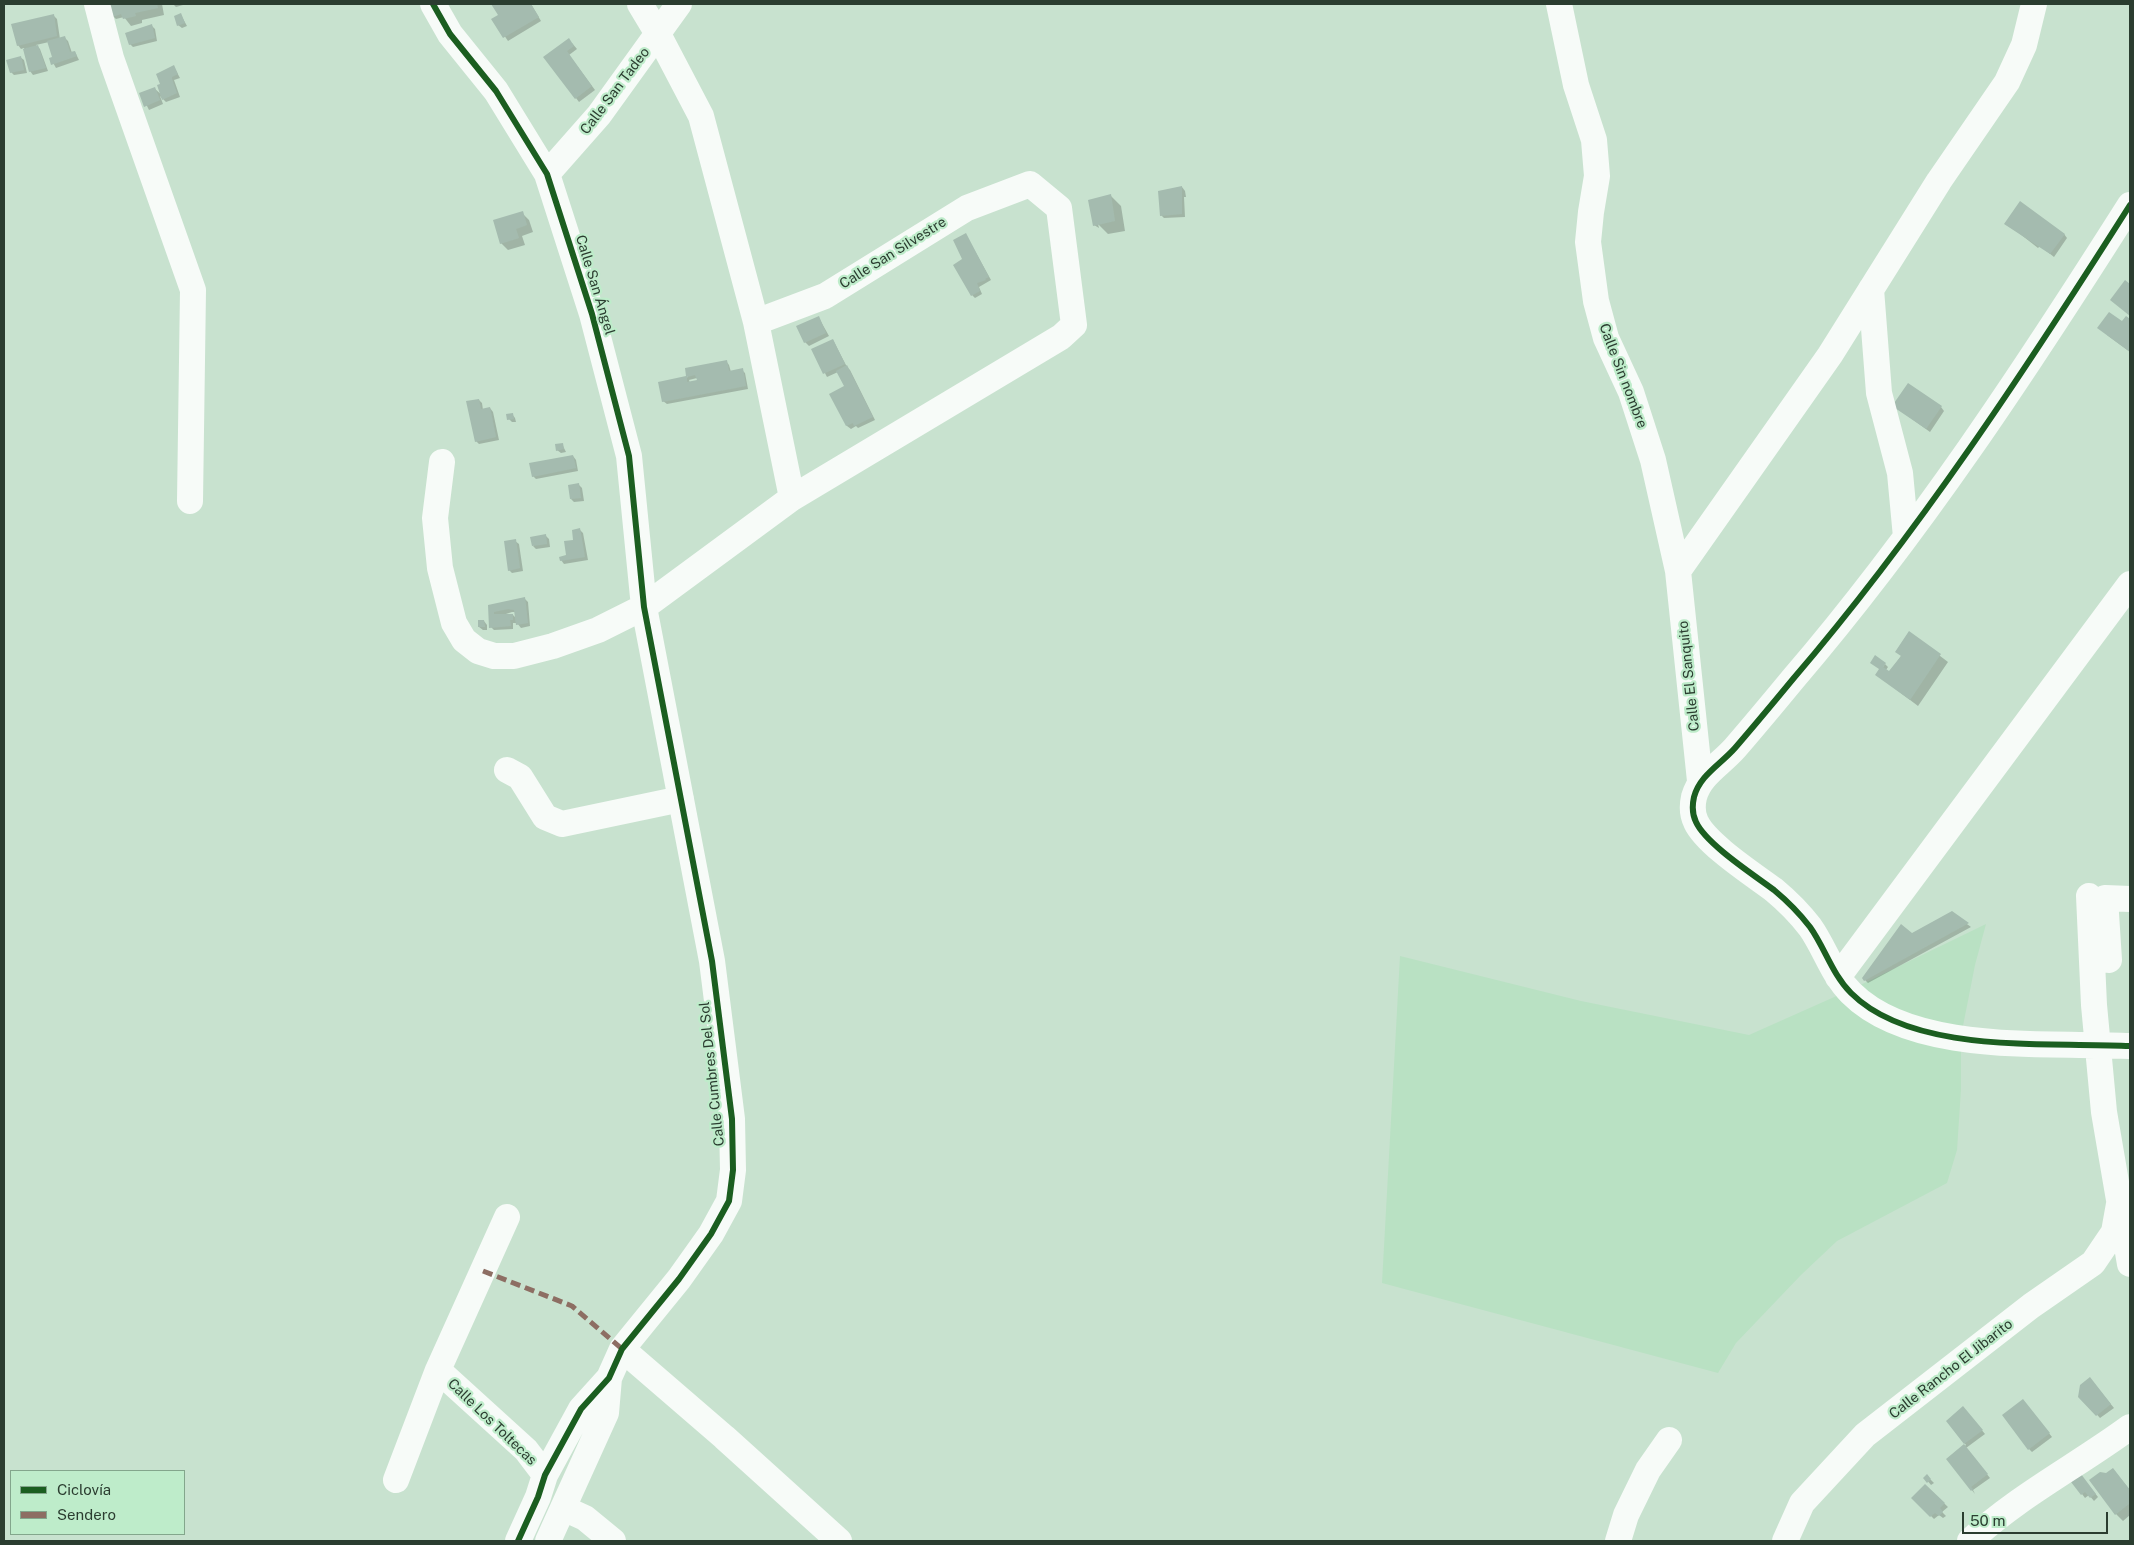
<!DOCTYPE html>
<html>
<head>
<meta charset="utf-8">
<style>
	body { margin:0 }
	#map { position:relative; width:2134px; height:1545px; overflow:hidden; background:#c8e2cf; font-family:"Public Sans",sans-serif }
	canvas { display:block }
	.frame { position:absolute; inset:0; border:5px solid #2b3d30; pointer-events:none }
	.legend { position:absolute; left:10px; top:1470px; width:175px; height:65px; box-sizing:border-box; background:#beecca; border:1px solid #83a68c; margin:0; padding:6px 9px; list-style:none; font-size:15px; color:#2b3d30 }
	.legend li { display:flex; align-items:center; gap:10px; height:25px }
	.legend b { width:25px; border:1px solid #83a68c }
	.scale { position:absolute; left:1962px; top:1512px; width:146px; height:22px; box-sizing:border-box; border:2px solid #2b3d30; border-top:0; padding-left:6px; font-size:15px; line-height:18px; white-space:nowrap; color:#2b3d30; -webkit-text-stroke:4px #beecca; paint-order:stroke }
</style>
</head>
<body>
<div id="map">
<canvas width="2134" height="1545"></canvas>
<div class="frame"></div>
<ul class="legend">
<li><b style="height:6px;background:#1b5e20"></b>Ciclovía</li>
<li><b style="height:6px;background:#8d6e63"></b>Sendero</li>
</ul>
<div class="scale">50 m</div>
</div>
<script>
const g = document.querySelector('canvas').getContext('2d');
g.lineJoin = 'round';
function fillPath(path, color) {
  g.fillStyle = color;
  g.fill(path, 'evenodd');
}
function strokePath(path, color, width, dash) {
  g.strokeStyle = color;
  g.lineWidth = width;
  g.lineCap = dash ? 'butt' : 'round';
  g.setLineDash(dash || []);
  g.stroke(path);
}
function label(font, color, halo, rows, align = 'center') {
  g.font = font + ' "Public Sans",sans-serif';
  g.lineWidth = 4.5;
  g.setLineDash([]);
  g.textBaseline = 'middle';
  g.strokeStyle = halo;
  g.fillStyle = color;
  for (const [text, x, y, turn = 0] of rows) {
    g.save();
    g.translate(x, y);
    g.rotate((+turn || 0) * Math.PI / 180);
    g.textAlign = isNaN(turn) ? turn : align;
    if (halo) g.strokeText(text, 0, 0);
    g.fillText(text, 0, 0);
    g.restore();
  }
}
fillPath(new Path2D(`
	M1986,924L1975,965L1961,1036V1089L1957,1150L1947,1183L1837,1241L1801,1275L1736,1343L1718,1373L1382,1283L1400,956L1581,1001L1749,1035L1850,990Z`), '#b9e1c3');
fillPath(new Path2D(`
	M110,4H162L164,15L142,20V23L131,26L124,17L116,19L113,16Z
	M173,4H183V5L176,7Z
	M492,4H531L541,21L508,41L493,19L499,15Z
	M181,15L187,26L182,28L178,25Z
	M54,16L57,19L60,39L65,38L68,41L72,53L75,52L79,60L56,68L51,59L53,58L49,42L36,45L40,49L48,71L33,75L30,71L24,48L21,49L18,45Z
	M152,26L155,29L157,41L133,47L130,44Z
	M572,43L577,49L569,55L595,90L579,102L545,57Z
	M20,57L24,60L27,73L14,75L11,72Z
	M174,67L180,78L174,80L180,97L166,102L160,96L163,104L149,110L141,94L155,89L162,95V85Z
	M1182,187L1185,191L1186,197H1184L1185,217L1164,218L1161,215Z
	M1110,195L1121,206L1125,231L1108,234L1098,224L1099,228L1094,225Z
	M522,213L529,220L533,232L522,236L525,245L508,250L501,243Z
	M2006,223L2064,234L2067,238L2054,257L2040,246L2038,248Z
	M966,235L991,280L979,287L982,294L975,298L972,295L964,260Z
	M2127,317L2130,320V352L2107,335Z
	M819,318L829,336L809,346L805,342Z
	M833,340L847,367L850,370L875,420L858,428L856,426L851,429L847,426L831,394L845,387L838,372L827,377L813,350Z
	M726,361L729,365L731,372L742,370L745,373L748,389L667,404L663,401L660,383L688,377L686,369ZM697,378L698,381L690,383L689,380Z
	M479,400L482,403L483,410L490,408L493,412L499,440L479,444L476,441Z
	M1894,406L1941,407L1944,411L1930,432Z
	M512,414L515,418L516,422H512L509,419Z
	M562,444L566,452L561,453L557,450Z
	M573,456L576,460L578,471L536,479L533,476Z
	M578,484L582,488L584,501L574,502L571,499Z
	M580,530L583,533L588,560L564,564L561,560L567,556Z
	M546,536L549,539L550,547L536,549L533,546Z
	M515,541L519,544L523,571L512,573L509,570Z
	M525,599L528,602L530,626L521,628L517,623H513V629L494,630L491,627L490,606ZM512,612H516L517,619L513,615H503Z
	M484,621L487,625V630H483L479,627Z
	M1910,633L1948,662L1918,706L1877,675L1885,664L1888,667L1886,670L1889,673L1901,656Z
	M1952,913L1971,927L1868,983L1865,980L1912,935Z
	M2093,1382L2114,1408L2100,1418L2080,1396Z
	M2026,1404L2052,1437L2032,1452L2029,1449Z
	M1966,1411L1985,1434L1966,1448L1990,1478L1973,1490L1975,1494L1947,1459L1966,1445L1947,1421Z
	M2113,1469L2130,1490V1515L2123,1521L2116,1514L2106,1474Z
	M1925,1478L1930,1479L1934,1483L1931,1485Z
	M2084,1479L2098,1497L2094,1501L2089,1495L2085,1498L2073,1482Z
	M1925,1485L1948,1507L1942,1512L1946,1516L1943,1518L1939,1515L1934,1519L1913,1498Z`), '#0003');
fillPath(new Path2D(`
	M109,4H157L158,8L135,13L136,16L123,19L121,14L112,17Z
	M491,4H531L539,17L503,38L491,19L498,15Z
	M181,13L185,23L177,26L174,16Z
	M54,14L57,36L17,46L11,24Z
	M152,24L155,38L129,45L125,33Z
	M65,36L70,52L75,51L77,56L51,65L49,58L52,57L47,41Z
	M569,38L574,46L567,51L592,86L575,99L543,57Z
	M38,45L46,68L29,72L23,49Z
	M21,56L24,70L10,73L6,60Z
	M174,65L178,74L172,77V79L177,93L162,100L157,85L160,84L156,74Z
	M155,87L160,100L144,107L139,93Z
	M1182,186V214L1160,216L1158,191Z
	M1111,194L1115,221L1093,226L1088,200Z
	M2020,201L2065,234L2050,254L2004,224Z
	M523,211L527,225L516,229L519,238L500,244L493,220Z
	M966,233L989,277L985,279L986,280L977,283L980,291L971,296L953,265L962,259L953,240Z
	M2125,280L2130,284V316L2110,300Z
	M2109,312L2122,321L2126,316L2130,319V352L2097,328Z
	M819,316L826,333L804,343L796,326Z
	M833,339L845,364L823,374L811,349Z
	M727,360L729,371L743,368L746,386L662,402L658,382L686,376L685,368ZM695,375L697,380L687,382V377Z
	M847,365L873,417L854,426L853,423L846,426L829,394L844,386L836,371Z
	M1908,383L1942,406L1926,429L1892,406Z
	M479,399L481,409L490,407L496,437L475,442L466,401Z
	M513,413L514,419L507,420L506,414Z
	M563,443L564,449L556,451L555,444Z
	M573,455L576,468L532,477L529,463Z
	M579,483L581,498L570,499L568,485Z
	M580,528L585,557L560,561L559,557L566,555L564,541L573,540L572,530Z
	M546,534L547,544L532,546L530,537Z
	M516,539L520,568L508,571L504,541Z
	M525,597L528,623L516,625L514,610L508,609L494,612V614H513V620H510L511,626L489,628L488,605Z
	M478,620H484L485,627H478Z
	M1909,631L1941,654L1910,700L1875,675L1879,669L1870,663L1875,655L1886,663L1883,667L1889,671L1901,656L1895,652Z
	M1952,911L1969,923L1864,981L1862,978L1901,924L1912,933Z
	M2090,1377L2111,1404L2096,1416L2078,1397L2080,1385Z
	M2023,1399L2050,1433L2028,1450L2002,1415Z
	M1963,1406L1983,1430L1964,1444L1946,1421Z
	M1964,1444L1988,1474L1971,1487L1973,1489L1971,1491L1946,1459Z
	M2113,1468L2130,1490L2129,1504L2115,1515L2089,1480L2100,1472L2106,1473Z
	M1927,1474L1931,1479L1927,1483L1923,1478Z
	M2081,1474L2096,1494L2090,1498L2085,1492L2081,1495L2071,1482Z
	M1925,1484L1945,1503L1940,1508L1943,1512L1939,1516L1935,1513L1930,1517L1911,1498Z`), '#a4bbaf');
strokePath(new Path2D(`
	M97,4L111,58L193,290L190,501
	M433,4L450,34L496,91L547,174L592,314L629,456L644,607L712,961L732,1119L733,1170L729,1201L711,1234L679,1279L622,1349L609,1378L581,1409L545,1475L538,1497L518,1541
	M640,4L658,34L701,116L756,322L792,498
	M1559,4L1576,85L1594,140L1597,176L1591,212L1588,242L1596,301L1606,338L1631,392L1653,460L1678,571L1700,781
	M547,174L599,115L679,4
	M2130,205C2026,369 1919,532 1793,679C1774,702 1754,726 1735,748C1720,765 1700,775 1694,797C1692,806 1692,814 1696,822C1706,844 1754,875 1774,890C1786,900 1800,914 1810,927C1825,948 1832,974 1851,993C1913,1055 2049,1042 2130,1046
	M1871,289L1879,393L1900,473L1906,537
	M442,462L435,518L440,568L454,623L464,640L478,651L494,656H514L553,646L598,630L644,607L792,498L1061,337L1074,325L1059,208L1030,184L967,208L825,296L756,322
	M1678,571L1830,355L1939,181L2007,82L2024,45L2034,4
	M507,770L520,777L545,817L562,824L681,799
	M2089,896L2094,1005L2104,1112L2130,1264
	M2109,960L2105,898L2130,899
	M1838,977L2130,584
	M622,1349L724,1437L839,1541
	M438,1370L526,1450L545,1475
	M396,1480L438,1370L507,1217
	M563,1508L585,1518L613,1541
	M548,1541L606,1413L609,1378
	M1618,1541L1626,1515L1648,1470L1669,1440
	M1785,1541L1802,1503L1865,1435L2031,1306L2093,1263L2114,1232L2119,1204
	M1970,1541C2018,1496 2077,1466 2130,1427`), '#f7fbf8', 26);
strokePath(new Path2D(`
	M483,1271L572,1306L622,1349`), '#8d6e63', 5, [10, 5]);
strokePath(new Path2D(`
	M433,4L450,34L496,91L547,174L592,314L629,456L644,607L712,961L732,1119L733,1170L729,1201L711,1234L679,1279L622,1349L609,1378L581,1409L545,1475L538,1497L518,1541
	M2130,205C2026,369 1919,532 1793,679C1774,702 1754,726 1735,748C1720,765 1700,775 1694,797C1692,806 1692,814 1696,822C1706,844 1754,875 1774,890C1786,900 1800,914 1810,927C1825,948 1832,974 1851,993C1913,1055 2049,1042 2130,1046`), '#1b5e20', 6);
label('14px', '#2b3d30', '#beecca', [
	["Calle San Tadeo",615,91,-53],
	["Calle San Silvestre",893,253,-32],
	["Calle San Ángel",595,285,73],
	["Calle Sin nombre",1623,376,69],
	["Calle El Sanquito",1689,676,-96],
	["Calle Cumbres Del Sol",712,1074,-96],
	["Calle Rancho El Jibarito",1951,1369,-38],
	["Calle Los Toltecas",492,1422,44]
]);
</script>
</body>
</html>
